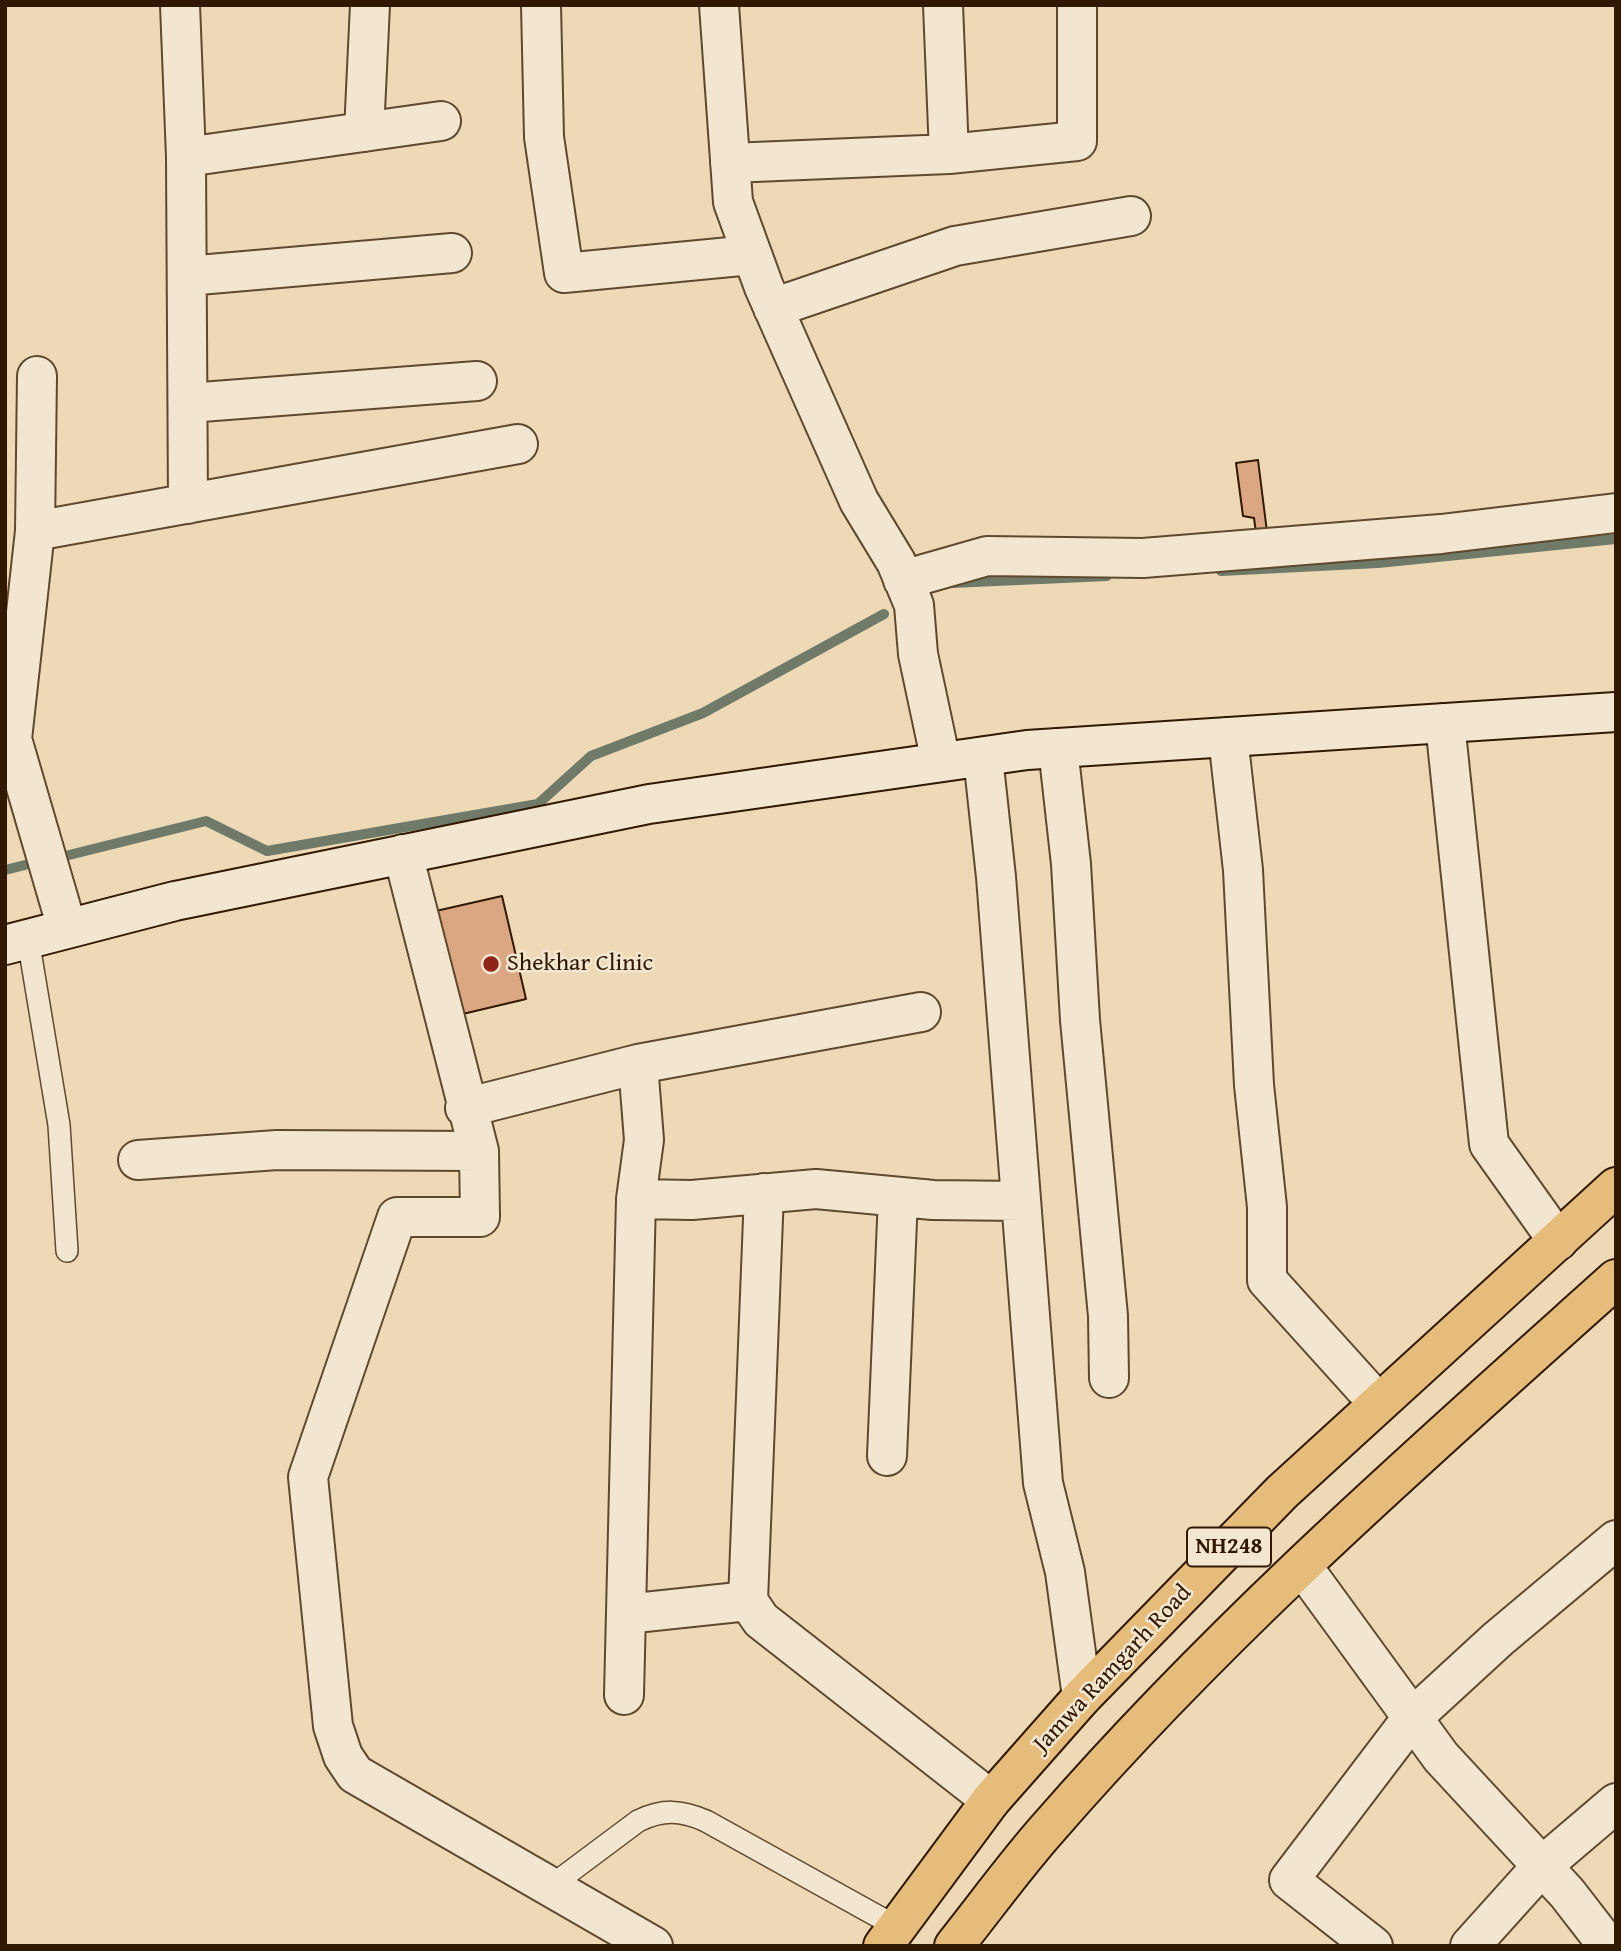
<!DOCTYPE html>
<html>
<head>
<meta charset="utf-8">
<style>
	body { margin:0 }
	#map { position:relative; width:1621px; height:1951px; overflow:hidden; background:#edd9b6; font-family:"Gentium Book Plus",serif }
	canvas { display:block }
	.frame { position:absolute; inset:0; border:7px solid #301900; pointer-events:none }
</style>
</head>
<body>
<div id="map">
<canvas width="1621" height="1951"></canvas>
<div class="frame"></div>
</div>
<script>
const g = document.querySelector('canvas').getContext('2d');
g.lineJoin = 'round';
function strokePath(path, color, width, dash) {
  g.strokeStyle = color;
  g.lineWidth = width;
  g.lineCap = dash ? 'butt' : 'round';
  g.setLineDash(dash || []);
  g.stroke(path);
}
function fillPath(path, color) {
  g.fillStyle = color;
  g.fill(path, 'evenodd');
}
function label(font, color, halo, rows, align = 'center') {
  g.font = font + ' "Gentium Book Plus",serif';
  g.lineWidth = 5;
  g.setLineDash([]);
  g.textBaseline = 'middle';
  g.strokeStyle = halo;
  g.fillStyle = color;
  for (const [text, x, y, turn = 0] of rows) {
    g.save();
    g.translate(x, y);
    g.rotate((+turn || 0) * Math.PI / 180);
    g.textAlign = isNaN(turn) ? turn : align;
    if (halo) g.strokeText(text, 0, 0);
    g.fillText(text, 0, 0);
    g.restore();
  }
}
strokePath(new Path2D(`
	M1221,571L1378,563L1616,539
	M952,583L1107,576
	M69,855L206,821L267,851L538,804L591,756L703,713L884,614
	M5,870L25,865`), '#6f7a69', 10);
const building = new Path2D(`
	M1258,460L1267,532L1256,533L1254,518L1243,516L1236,463Z
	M502,896L526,999L450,1017L427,913Z`);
fillPath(building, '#daa782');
strokePath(building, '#301900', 2);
const lane = new Path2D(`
	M28,939L59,1125L67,1251
	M551,1886L638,1821C663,1809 681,1810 706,1821L897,1927`);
const street = new Path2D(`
	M180,5L186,157L188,504
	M541,5L544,137L564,273L751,255
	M719,5L733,202L764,287L859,501L896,562L914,605L918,654L941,762
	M364,132L370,5
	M949,154L1077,141V5
	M186,157L441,121
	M730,163L949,154L943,5
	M187,276L452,253
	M773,308L955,246L1131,216
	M37,376L35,531L12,739L67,928
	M188,403L477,381
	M35,531L518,444
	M903,580L987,556L1143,558L1441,534L1616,513
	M1445,723L1489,1144L1558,1241
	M1228,737L1243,870L1254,1085L1267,1207V1280L1378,1403
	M1058,748L1071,864L1080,1020L1108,1316L1109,1378
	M983,757L996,877L1043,1483L1065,1572L1082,1697
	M403,854L479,1151L480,1217H397L308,1477L333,1726L343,1756L355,1774L653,1946
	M465,1108L638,1064L921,1012
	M138,1160L277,1150L479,1151
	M764,1193L748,1601L761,1620L991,1800
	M636,1199L692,1200L816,1189L933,1200L1020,1201
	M887,1456L898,1197
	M1302,1566L1441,1757L1567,1893L1608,1946
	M626,1614L748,1601
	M624,1695L636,1199L644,1140L638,1064
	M1373,1946L1289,1880L1412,1718L1498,1639L1616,1540
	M1470,1946L1542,1866L1616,1803`);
const secondary = new Path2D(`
	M5,945L175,901L649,804L1027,750L1616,712`);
const highway = new Path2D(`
	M883,1946L991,1800L1082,1697L1282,1492L1616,1187
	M954,1946C986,1906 1016,1864 1050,1826C1222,1628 1421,1454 1616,1279`);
strokePath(lane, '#5f492e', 24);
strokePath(street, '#5f492e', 42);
strokePath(secondary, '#301900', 42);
strokePath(highway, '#301900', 42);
strokePath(lane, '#f3e6d0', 21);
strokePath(street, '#f3e6d0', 38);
strokePath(secondary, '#f3e6d0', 38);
strokePath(highway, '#e6bc7b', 38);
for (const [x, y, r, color] of [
	[491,964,9,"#8f2418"]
]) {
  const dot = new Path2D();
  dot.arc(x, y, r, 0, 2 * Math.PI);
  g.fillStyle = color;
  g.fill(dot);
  strokePath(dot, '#f3e6d0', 2.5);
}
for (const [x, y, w] of [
	[1229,1547,84]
]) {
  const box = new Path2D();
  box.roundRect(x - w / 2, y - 19.5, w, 39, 5);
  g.fillStyle = '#f3e6d0';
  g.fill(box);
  strokePath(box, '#301900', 2);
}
label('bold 23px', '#301900', null, [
	["NH248",1229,1547]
]);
label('24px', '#301900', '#f3e6d0', [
	["Shekhar Clinic",507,964]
], 'left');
label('24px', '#301900', '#f3e6d0', [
	["Jamwa Ramgarh Road",1113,1669,-47]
]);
</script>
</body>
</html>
